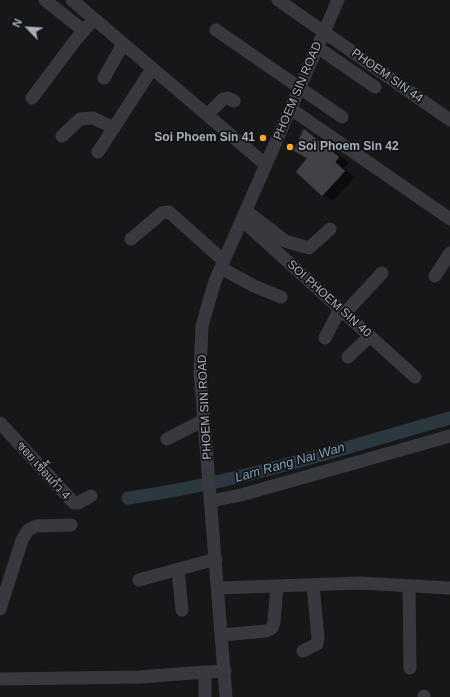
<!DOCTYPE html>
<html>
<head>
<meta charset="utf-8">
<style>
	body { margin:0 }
	#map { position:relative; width:450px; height:697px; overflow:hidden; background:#171719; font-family:Helvetica,sans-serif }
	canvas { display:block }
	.north { position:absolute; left:8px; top:8px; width:40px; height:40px; -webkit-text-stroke:3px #121214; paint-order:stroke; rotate:295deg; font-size:11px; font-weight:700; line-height:16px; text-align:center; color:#a8afba }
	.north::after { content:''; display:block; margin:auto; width:14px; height:18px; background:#a8afba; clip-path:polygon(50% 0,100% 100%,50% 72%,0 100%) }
</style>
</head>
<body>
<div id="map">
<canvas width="450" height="697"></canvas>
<div class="north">N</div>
</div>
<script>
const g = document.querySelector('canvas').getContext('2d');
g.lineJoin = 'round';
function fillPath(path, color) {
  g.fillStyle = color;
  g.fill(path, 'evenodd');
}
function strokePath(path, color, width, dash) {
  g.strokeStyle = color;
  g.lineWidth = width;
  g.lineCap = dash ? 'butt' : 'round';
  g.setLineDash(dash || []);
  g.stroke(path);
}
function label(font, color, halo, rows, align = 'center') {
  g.font = font + ' Helvetica,Sarabun,sans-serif';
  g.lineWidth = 3.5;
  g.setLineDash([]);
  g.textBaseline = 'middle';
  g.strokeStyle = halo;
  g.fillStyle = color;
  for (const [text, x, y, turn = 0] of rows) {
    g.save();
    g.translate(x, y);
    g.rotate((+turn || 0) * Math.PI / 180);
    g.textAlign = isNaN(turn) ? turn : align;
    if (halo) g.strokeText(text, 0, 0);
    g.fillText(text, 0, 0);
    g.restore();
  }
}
fillPath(new Path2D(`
	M305,130L315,136L349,163L344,168L355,177L333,201L323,195L297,172L308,158Z`), '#0007');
strokePath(new Path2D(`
	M128,498C238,483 343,448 450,418`), '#2c383f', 13);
const building = new Path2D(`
	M304,129L339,157L335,162L345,171L322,196L296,172L307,158L294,151Z`);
fillPath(building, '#414247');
strokePath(building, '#313136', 1);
strokePath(new Path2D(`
	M45,0L84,31
	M72,0L266,165
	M278,0L450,120
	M216,30L342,117
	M317,47L375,87
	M104,78L123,44
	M32,98L74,42L94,19
	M291,109L450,219
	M207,115L223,99L228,98L234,101
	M62,136L80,119L93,118L114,128
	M98,152L152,69
	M246,211L285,241L309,248L330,229
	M242,220L415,377
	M131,239L162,213L169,212L224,261
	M221,268L254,286L281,297
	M435,276L450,253
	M344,314L382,273
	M325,338L340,309
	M348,357L370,336
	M0,423L74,503H78L91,496
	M167,439L204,420
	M211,501L241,495L450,436
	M178,569L182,610
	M139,580L216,559
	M409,586L410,668
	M218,588L359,583L450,588
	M0,609L22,540L28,530L36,526L71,525
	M222,635L266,631L272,628L274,622L277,586
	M303,651L317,644L318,638L313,585
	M0,679L140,677L205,672L225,671
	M205,697V672
	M226,697L200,371L202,326L215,281L338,0
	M424,697V696`), '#38393f', 13);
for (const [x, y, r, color] of [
	[263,138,4,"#ffa82a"],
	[290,147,4,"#ffa82a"]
]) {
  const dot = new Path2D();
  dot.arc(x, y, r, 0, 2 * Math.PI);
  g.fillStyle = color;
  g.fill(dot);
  strokePath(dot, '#121214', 1.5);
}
label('12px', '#a8afba', '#121214', [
	["PHOEM SIN 44",387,76,35],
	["PHOEM SIN ROAD",298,91,-67],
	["SOI PHOEM SIN 40",329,299,42],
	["PHOEM SIN ROAD",205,407,-93],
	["ซอย เชื้อแก้ว 4",43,471,48]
]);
label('bold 12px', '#a8afba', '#121214', [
	["Soi Phoem Sin 41",255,138],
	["Soi Phoem Sin 42",298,147,"left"]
], 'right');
label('italic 13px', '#7da0b7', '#121214', [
	["Lam Rang Nai Wan",290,463,-16]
]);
</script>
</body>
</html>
